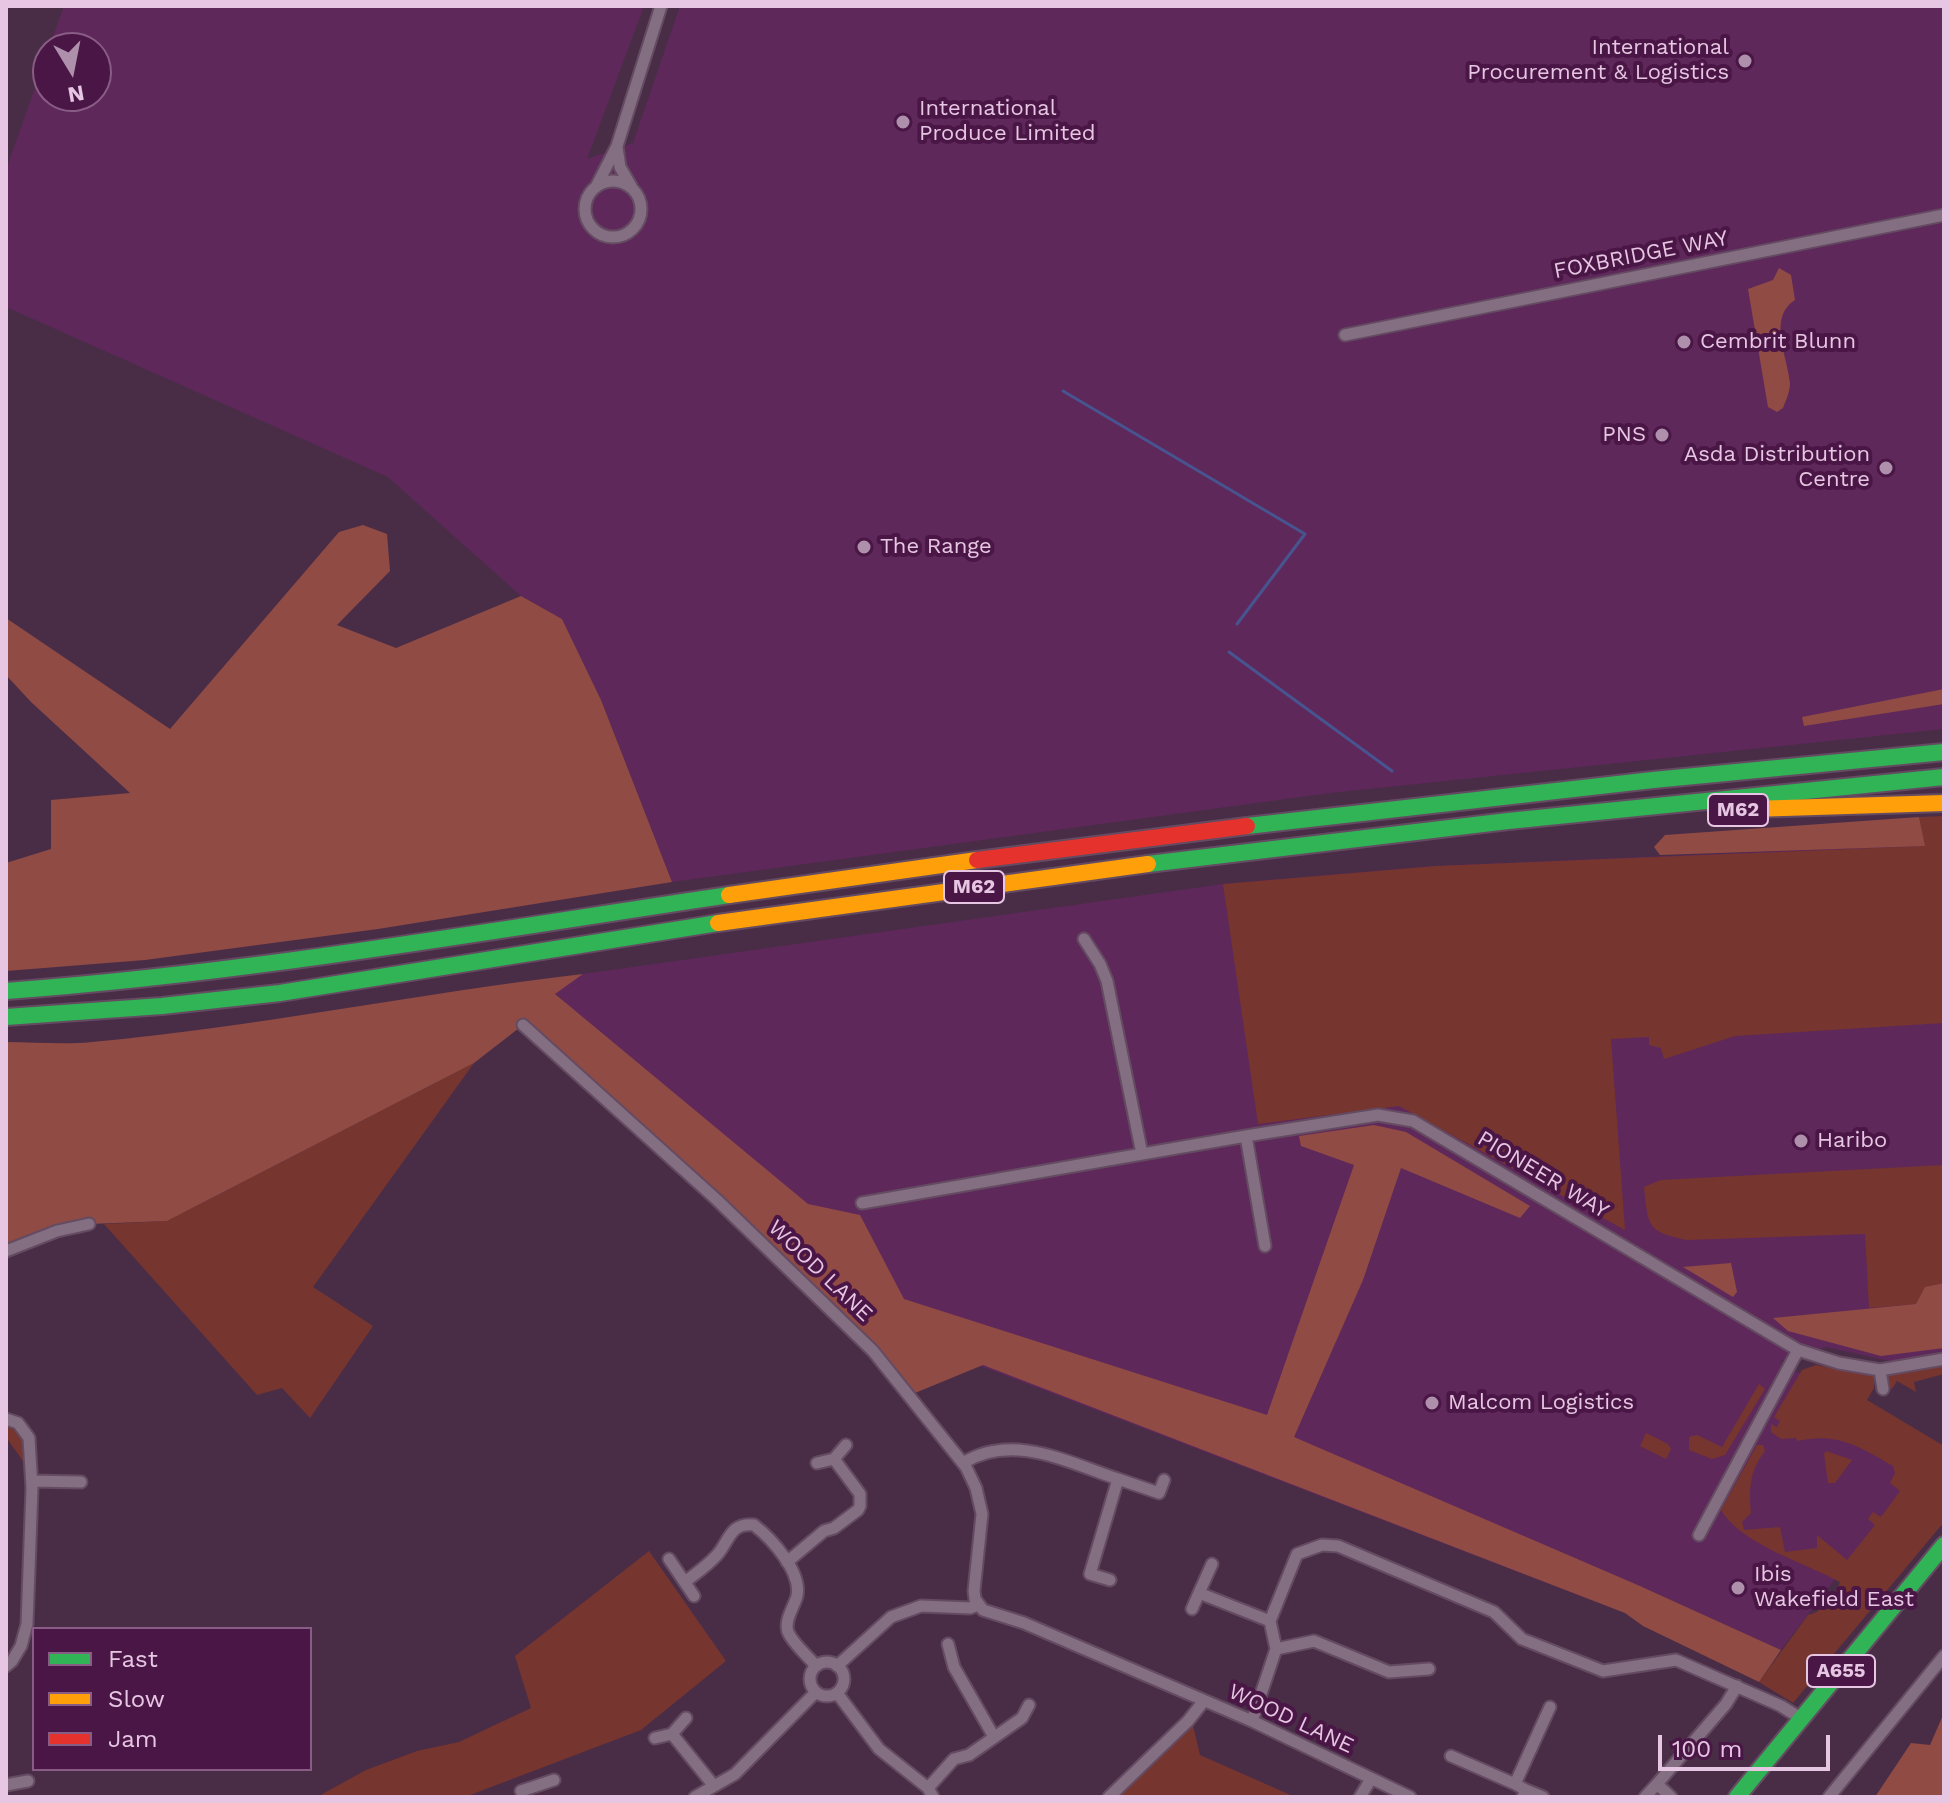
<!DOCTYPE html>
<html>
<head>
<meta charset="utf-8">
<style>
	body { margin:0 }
	#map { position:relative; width:1950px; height:1803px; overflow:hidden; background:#492d47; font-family:"Work Sans",sans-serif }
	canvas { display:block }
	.frame { position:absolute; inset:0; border:8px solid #e6c6e2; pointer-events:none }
	.legend { position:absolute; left:32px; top:1627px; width:280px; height:144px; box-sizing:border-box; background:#4a1646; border:2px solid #885c84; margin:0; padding:10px 14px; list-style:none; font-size:24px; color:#e6c6e2 }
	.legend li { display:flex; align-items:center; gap:16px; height:40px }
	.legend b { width:40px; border:2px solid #885c84 }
	.north { position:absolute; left:32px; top:32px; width:80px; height:80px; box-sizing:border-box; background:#4a1646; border:2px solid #885c84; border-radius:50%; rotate:170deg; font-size:22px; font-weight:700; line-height:32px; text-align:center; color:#e6c6e2 }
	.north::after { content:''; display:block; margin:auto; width:28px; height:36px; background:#af90ac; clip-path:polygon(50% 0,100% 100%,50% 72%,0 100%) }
	.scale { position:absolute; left:1658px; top:1735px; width:172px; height:36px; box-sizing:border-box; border:4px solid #e6c6e2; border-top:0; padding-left:10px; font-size:24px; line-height:28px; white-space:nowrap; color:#e6c6e2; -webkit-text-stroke:6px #4a1646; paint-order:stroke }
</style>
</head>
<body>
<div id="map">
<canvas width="1950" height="1803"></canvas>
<div class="frame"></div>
<ul class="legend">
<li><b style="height:10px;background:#30b455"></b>Fast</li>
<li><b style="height:10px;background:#ff9f0a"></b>Slow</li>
<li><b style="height:10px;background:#e5322d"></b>Jam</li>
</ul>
<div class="north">N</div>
<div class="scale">100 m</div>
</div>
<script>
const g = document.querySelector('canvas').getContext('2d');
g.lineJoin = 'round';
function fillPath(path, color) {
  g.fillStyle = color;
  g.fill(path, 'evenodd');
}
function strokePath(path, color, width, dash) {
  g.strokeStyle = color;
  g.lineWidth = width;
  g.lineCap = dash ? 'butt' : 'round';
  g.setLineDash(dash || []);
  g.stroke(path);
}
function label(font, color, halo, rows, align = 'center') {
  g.font = font + ' "Work Sans",sans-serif';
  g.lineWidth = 8;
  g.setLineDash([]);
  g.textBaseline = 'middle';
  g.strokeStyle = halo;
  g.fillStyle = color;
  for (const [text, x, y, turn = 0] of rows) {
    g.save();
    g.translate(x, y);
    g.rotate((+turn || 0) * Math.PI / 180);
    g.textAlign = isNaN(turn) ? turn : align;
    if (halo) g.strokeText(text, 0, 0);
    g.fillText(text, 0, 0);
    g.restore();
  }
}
fillPath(new Path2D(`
	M64,6H644L587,159L633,143L680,6H1944V729L1330,793L672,882L601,700L562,619L521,596L388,477L6,307V170L48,51V96H96V48H49Z
	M1944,844V1363L1917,1367L1826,1347L1780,1361L1929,1456L1781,1650L1642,1587L1625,1613L900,1335L555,993L583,974L1223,884L1436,866Z`), '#5f285a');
fillPath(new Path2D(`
	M1944,816V1023L1735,1036L1664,1059L1661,1048L1649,1045V1037L1611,1039L1625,1230L1399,1106L1258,1124L1223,884L1436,866L1924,846L1919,817Z
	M474,1063L313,1287L373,1326L310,1418L282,1388L257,1395L104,1224L167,1221Z
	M1944,1165V1283L1925,1287L1917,1304L1869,1308L1865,1234L1687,1240C1647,1232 1648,1226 1644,1187L1661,1180Z
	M1816,1365L1874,1376V1388L1867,1400L1944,1446V1522L1793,1703L1759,1682L1808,1615C1823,1612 1835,1596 1840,1582C1805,1563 1741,1544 1721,1510L1757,1445H1763L1765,1451C1749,1471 1749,1490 1751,1513L1742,1522L1744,1530L1780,1527L1785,1552L1817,1548V1535L1847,1560L1875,1525L1868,1519L1873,1512L1881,1517L1900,1491L1890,1483L1895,1473L1893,1466C1858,1446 1838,1432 1797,1441L1796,1438L1781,1439L1771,1432V1424L1777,1427L1780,1421L1774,1417L1802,1370Z
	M1944,1365V1374L1914,1382L1916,1392L1897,1381L1892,1389L1889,1387L1886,1372Z
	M1759,1384L1765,1389L1725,1455L1712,1459L1689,1450V1437L1697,1435L1722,1447Z
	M6,1425C26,1434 25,1448 28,1468L8,1440L6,1441Z
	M1646,1433L1668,1444L1671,1449L1666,1459L1640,1446Z
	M1826,1451L1852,1460L1835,1483H1828L1824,1454Z
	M649,1551L726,1661L641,1730L465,1797H317L366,1770L417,1751L459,1742L531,1708L515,1656Z
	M1191,1717L1200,1755L1295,1797H1109Z`), '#77352f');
fillPath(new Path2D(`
	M1779,268L1791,275L1795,300C1767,318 1788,357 1790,383C1790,392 1786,400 1783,408L1777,412L1768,407L1748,289L1773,280Z
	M363,525L387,534L390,571L337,625L396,648L521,596L562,619L601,700L672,882L378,929L145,960L6,971V863L51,849V800L130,793L31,702L6,675V618L170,729L339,532Z
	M1944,689V704L1804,726L1802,717Z
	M1919,817L1925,846L1660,855L1654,847L1665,835Z
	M583,974L555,994L808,1204L860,1215L904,1299L1267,1415L1354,1165L1301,1146L1299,1136L1374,1125L1406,1132L1530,1206L1520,1218L1401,1168L1363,1280L1294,1437L1640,1586L1781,1650L1759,1682L1643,1626L1625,1613L983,1365L915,1393L523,1025L474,1063L167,1221L89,1224L6,1251V1042C34,1042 64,1045 92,1042C256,1027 419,993 583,974Z
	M1731,1263L1737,1292L1733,1297L1683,1267Z
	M1944,1283V1348L1881,1356L1788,1331L1773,1318L1916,1304L1925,1287Z
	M1944,1713V1797H1875L1911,1743L1930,1745Z`), '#904b44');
strokePath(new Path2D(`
	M1063,391L1305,534L1237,624
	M1229,652L1392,771`), '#47548f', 3);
const street = new Path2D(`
	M617,147L620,167L631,186
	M585 209a28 28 0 1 1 56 0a28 28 0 1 1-56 0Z
	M596,187L617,146L661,6
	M1345,335L1944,215
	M1084,939L1100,964L1107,981L1142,1154L1246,1136
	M523,1025L717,1200L873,1351L966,1467L976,1488L982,1514L974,1591L975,1599L983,1610L1024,1623L1252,1721L1410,1797
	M862,1203L1142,1154
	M1265,1246L1246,1136L1378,1115L1413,1121L1798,1350
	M6,1251L57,1231L89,1224
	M1883,1389L1880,1370L1944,1359
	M6,1419L18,1423L29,1438L32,1488L27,1624L21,1646L12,1661L6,1666
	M817,1463L834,1459L846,1445
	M963,1463C1013,1432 1069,1463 1118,1479
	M32,1481L81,1482
	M1699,1535L1798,1350L1839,1363L1880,1370
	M669,1559L694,1596
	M787,1562L824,1531L834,1528L858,1510L860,1506V1494L834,1459
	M1212,1564L1199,1593L1270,1621
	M1110,1580L1090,1574L1118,1479L1159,1493L1164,1480
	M685,1582C695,1574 707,1566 716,1556C729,1543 729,1522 754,1525C772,1539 802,1572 797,1596C794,1607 784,1620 788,1632C793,1644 808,1656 816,1666
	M1192,1609L1199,1593
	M948,1644L954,1667L994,1737
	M1276,1649L1314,1641L1389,1672L1429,1669
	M810 1679a17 17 0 1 1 34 0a17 17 0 1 1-34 0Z
	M837,1666L891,1617L921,1606L970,1608L978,1605
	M837,1693L879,1749L928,1788L933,1797
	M1252,1721L1276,1649L1270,1621L1297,1554L1322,1545L1338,1546L1494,1612L1522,1639L1603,1671L1676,1660L1781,1706L1802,1719
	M672,1734L714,1786
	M655,1738L672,1734L686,1718
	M1451,1756L1515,1784
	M6,1785L28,1781
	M928,1788L954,1759L969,1755L1022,1718L1029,1705
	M1526,1790L1515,1784L1550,1707
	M521,1791L554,1780
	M695,1797L735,1774L816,1692
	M1109,1797L1188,1721L1203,1702
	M1360,1797L1371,1779
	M1523,1797L1526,1790L1543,1797
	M1645,1797L1657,1784
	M1671,1797L1657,1784L1726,1704L1737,1686
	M1829,1797L1944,1656`);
const fast = new Path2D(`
	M1247,826L1653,780L1944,752
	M1148,864L1508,821L1944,777
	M6,991C249,973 488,931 729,895
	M6,1017L162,1006L280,993L718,923
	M1737,1797L1944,1545`);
const slow = new Path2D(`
	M1720,810L1944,803
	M729,895L977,860
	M718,923L1148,864`);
const jam = new Path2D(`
	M977,860L1247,826`);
strokePath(street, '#644b62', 15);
strokePath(fast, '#644b62', 20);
strokePath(slow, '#644b62', 20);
strokePath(jam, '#644b62', 20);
strokePath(street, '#846e82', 11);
strokePath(fast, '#30b455', 16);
strokePath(slow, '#ff9f0a', 16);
strokePath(jam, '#e5322d', 16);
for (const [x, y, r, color] of [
	[1745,61,8,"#af90ac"],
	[903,122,8,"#af90ac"],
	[1684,342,8,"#af90ac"],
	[1662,435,8,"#af90ac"],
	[1886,468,8,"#af90ac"],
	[864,547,8,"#af90ac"],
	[1801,1141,8,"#af90ac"],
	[1432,1403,8,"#af90ac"],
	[1738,1588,8,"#af90ac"]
]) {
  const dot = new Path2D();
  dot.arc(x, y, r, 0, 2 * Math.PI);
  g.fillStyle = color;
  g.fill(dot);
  strokePath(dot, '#4a1646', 3);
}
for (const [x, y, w] of [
	[1738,810,60],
	[974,887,60],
	[1841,1671,68]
]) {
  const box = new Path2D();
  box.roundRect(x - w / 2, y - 16, w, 32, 6);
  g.fillStyle = '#4a1646';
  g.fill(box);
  strokePath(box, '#e6c6e2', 2);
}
label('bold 20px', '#e6c6e2', null, [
	["M62",1738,810],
	["M62",974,887],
	["A655",1841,1671]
]);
label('22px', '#e6c6e2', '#4a1646', [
	["International",1729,48,"right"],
	["Procurement & Logistics",1729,73,"right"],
	["International",919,109],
	["Produce Limited",919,134],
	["Cembrit Blunn",1700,342],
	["PNS",1646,435,"right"],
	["Asda Distribution",1870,455,"right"],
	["Centre",1870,480,"right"],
	["The Range",880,547],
	["Haribo",1817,1141],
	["Malcom Logistics",1448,1403],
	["Ibis",1754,1575],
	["Wakefield East",1754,1600]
], 'left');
label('22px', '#e6c6e2', '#4a1646', [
	["FOXBRIDGE WAY",1641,255,-11],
	["PIONEER WAY",1543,1175,31],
	["WOOD LANE",820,1271,44],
	["WOOD LANE",1291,1719,25]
]);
</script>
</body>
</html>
